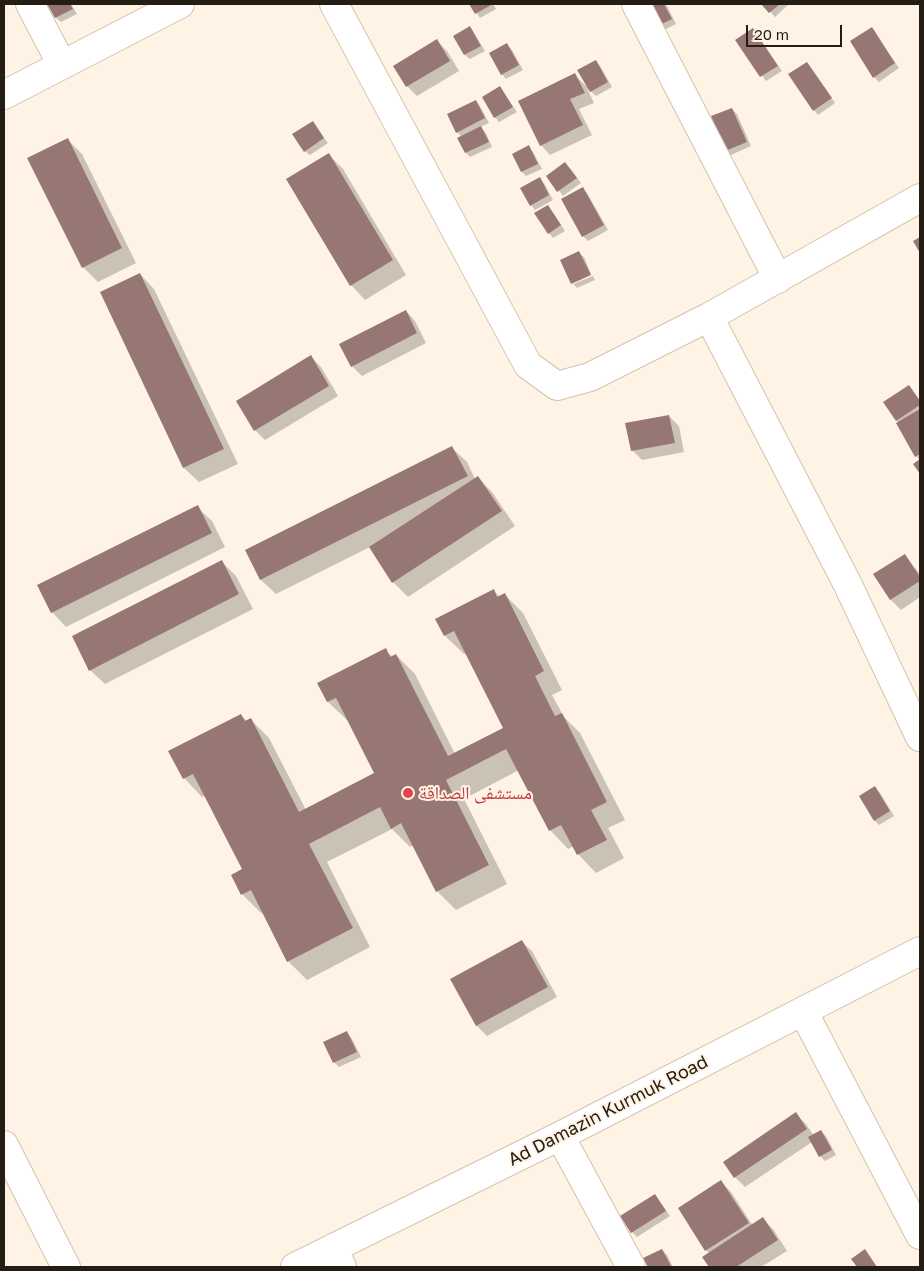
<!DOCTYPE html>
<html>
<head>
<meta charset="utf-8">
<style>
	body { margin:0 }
	#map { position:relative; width:924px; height:1271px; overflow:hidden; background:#fef3e4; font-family:"Golos Text",sans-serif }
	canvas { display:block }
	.frame { position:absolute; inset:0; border:5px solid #241d14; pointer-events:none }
	.scale { position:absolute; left:746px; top:25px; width:96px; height:22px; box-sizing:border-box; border:2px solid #241d14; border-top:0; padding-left:6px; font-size:15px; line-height:18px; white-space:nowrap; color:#241d14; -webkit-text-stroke:4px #fef3e4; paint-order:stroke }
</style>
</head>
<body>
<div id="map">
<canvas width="924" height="1271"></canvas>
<div class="frame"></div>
<div class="scale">20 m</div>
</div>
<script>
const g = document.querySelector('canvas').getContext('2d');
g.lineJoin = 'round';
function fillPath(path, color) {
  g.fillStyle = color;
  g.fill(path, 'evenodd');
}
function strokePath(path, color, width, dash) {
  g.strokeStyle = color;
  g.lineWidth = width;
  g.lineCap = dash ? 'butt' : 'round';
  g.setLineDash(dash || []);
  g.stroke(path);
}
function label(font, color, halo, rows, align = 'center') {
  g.font = font + ' "Golos Text","Noto Naskh Arabic",sans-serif';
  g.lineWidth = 4;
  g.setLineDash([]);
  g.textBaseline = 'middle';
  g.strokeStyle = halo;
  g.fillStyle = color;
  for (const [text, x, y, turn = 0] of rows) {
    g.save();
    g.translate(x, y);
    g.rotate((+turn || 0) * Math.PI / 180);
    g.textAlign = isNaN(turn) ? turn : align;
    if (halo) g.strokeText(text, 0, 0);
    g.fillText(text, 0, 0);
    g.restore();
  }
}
fillPath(new Path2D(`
	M49,4H71L77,14L61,22L56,18Z
	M471,4H493L496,9L480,18Z
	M658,4H665L667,6L676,24L656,34L642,11Z
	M763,4H789L775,17Z
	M470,28L474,33L485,51L470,59L465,55L455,37Z
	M872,29L899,68L879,82L874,77Z
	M753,30L782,71L766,81L737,40Z
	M437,41L447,51L459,71L417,96L407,86Z
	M507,45L512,50L523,70L506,79L502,74Z
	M596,62L600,66L612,87L596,96L587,88L594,103L579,109L592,135L550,155L541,145L575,75L587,87Z
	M807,63L835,103L818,115L814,110Z
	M500,88L517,112L499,122L495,117Z
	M475,101L480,106L489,123L480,127L486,133L492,147L470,157L466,153L459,138L462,137L457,132Z
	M732,109L737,114L751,146L731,155L727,150Z
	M312,122L328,143L310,155L305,151Z
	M67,139L82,154L136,263L98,282L83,267Z
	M528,147L533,152L542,169L526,176L522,172L513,154Z
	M329,155L343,169L406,275L365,300L351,285Z
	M570,168L581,183L563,196L548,176Z
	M540,179L544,183L553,200L535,210L531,205Z
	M582,189L587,193L608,230L588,241L583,236Z
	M548,206L565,231L553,238L549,233Z
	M579,253L584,257L591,274L572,282Z
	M140,274L154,289L238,464L199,482L184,468L101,293Z
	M593,276L595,280L577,288L573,284Z
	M406,311L415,321L426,343L362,376L352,366Z
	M311,357L321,367L338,396L265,440L255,430Z
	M909,386L920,401V460L916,456L897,420Z
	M669,416L679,426L684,452L642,460L632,450Z
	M452,448L467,462L475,479L478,478L492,492L515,526L408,597L393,582L370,547L276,594L261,580L247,551Z
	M197,507L212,521L225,547L66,627L52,612Z
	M905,556L920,574V597L901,610L891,600L875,575Z
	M222,562L236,576L253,609L105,684L90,670Z
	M494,591L500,597L505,595L523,613L562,690L552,695L564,717L580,733L625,820L608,828L624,858L596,873L578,854L574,846L568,849L550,830L519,770L464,799L507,884L456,910L437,891L414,845L410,847L392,829L327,862L370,947L307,980L288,961L263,912L261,913L243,895L233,875L244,870L206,795L202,797L184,778L241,716L247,721L250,719L269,738L306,810L376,773L348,719L347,720L328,702L319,683L385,650L393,657L396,655L415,674L455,754L505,728L467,653L464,654L445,636L437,620Z
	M875,788L880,793L894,816L879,825L875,821Z
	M522,942L532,951L557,997L487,1036L477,1026L452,980Z
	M346,1033L351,1037L361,1057L339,1067L334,1062Z
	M796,1114L806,1124L814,1136L821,1131L826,1136L836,1155L825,1161L820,1156L812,1142L745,1187L735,1177Z
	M721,1182L731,1192L753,1226L763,1219L773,1229L787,1251L761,1267H710L704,1257L709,1253L706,1250Z
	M655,1195L670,1216L637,1237L632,1232Z
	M662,1250L667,1255L673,1267H650L645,1259Z`), '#0003');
fillPath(new Path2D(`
	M47,4H70L73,9L55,18Z
	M469,4H493L475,14Z
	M655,4H664L672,19L650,30L641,11Z
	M761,4H780L769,13Z
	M470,26L481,46L464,55L453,36Z
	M872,27L895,63L873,78L850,41Z
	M753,28L778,66L760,77L735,40Z
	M437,39L450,61L406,87L393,66Z
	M507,43L519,65L501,75L489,53Z
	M596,60L608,82L590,92L577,70Z
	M807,62L832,98L813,111L788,74Z
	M575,73L585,93L570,99L583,125L540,146L518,101Z
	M500,86L513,107L494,118L482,97Z
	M476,100L485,118L456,133L447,114Z
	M732,108L747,142L725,151L711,116Z
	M313,121L324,138L304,152L292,134Z
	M481,126L489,142L465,153L457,138Z
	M68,138L122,248L82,268L27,158Z
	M529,145L538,164L521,172L512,154Z
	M329,153L393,260L350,286L286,179Z
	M565,162L577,178L557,192L546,176Z
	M540,177L549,195L530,206L520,188Z
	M583,187L604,225L582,237L561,199Z
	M548,205L561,225L548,234L534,213Z
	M920,237V253L913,241Z
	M579,251L591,275L571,284L560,260Z
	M140,273L224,449L183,468L100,292Z
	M406,310L417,333L351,367L339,344Z
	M311,355L329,386L254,431L236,401Z
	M909,385L920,401V405L896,421L883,402Z
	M920,409V454L915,457L896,423Z
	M669,415L675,443L631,451L625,423Z
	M452,446L468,476L260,580L245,550Z
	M920,459V474L913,464Z
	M478,476L502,511L392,583L369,547Z
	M198,505L212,533L51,613L37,585Z
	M905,554L920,577V581L890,600L873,574Z
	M222,560L239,594L89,671L72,636Z
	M494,589L497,597L505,593L544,671L535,676L555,716L562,713L607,802L591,810L607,840L577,855L561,825L549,831L506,749L446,780L489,865L436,892L401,823L391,829L380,807L309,844L353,928L287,962L251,890L241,895L231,875L242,869L193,774L183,779L168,751L241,714L245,721L251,718L299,812L374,773L336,698L327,702L317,683L386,648L390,657L396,654L448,756L503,728L454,631L444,636L435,619Z
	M875,786L890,811L874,821L859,796Z
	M522,940L548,987L476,1026L450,979Z
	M347,1031L357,1052L333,1063L323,1042Z
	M796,1112L807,1129L734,1178L723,1162Z
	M821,1130L832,1150L819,1157L808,1137Z
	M721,1180L749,1223L705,1251L678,1208Z
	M655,1194L666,1211L631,1233L620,1216Z
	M763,1217L778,1240L736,1267H709L702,1257Z
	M662,1249L671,1266L648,1267L643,1258Z
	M865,1249L877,1267H857L851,1259Z`), '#967774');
const street = new Path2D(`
	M30,4L62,65
	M334,4L528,365L557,386L590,377L709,317L847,583L920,737
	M636,4L778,279
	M4,95L180,4
	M709,317L920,198
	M803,1011L920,1235
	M560,1136L631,1267
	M4,1145L66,1267
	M333,1248L342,1267`);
const highway = new Path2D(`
	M295,1267L560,1136L920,951`);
strokePath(street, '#d5c3ab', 30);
strokePath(highway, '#d5c3ab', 30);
strokePath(street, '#fff', 28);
strokePath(highway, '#fff', 28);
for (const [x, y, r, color] of [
	[408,793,6,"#e0444e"]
]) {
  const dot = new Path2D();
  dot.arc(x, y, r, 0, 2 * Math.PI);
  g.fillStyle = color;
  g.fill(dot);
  strokePath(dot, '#fef3e4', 2);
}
label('18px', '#be3a42', '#fef3e4', [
	["مستشفى الصداقة",419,793]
], 'left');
label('18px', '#241d14', '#fef3e4', [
	["Ad Damazin Kurmuk Road",608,1111,-27]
]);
</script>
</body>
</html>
